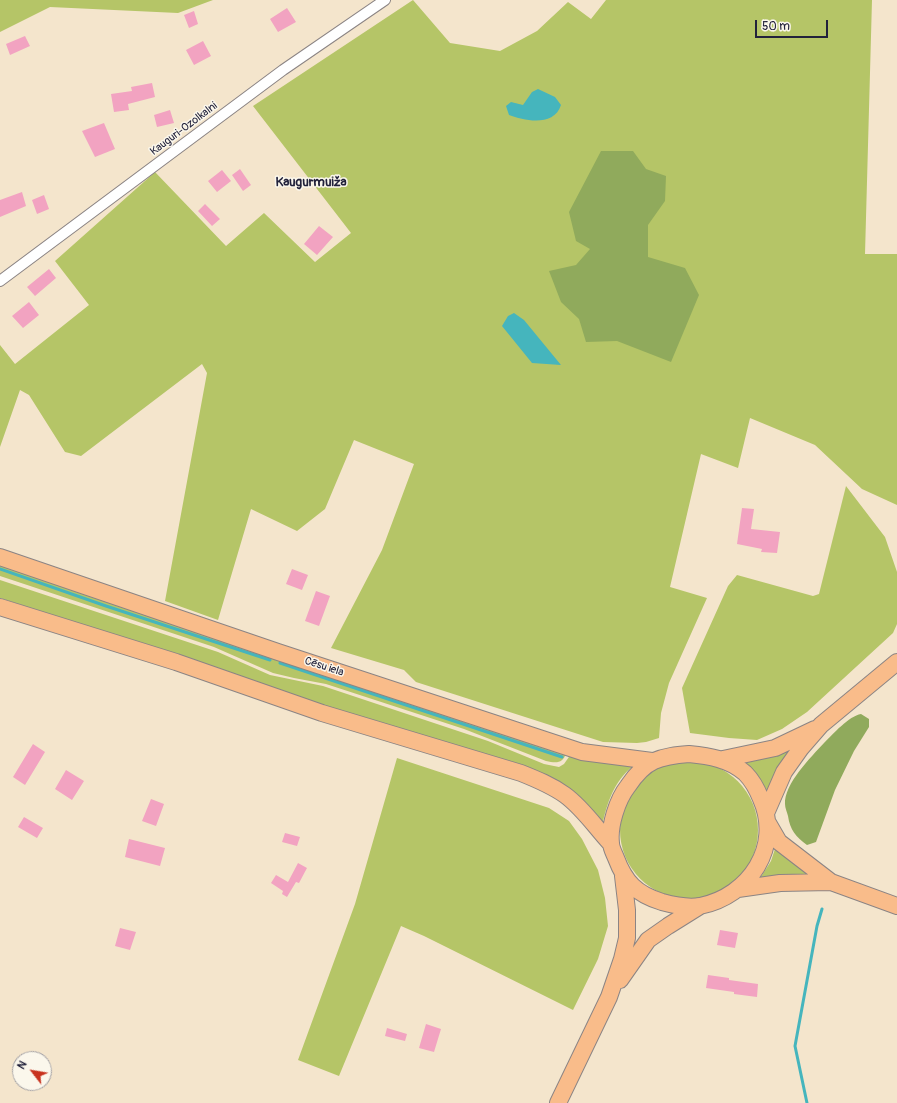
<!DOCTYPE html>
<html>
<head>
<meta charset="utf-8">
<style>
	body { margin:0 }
	#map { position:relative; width:897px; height:1103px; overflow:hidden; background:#f4e5cc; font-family:Pangolin,sans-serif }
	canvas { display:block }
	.north { position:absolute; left:12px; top:1051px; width:40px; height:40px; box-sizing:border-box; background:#fbf7ec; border:1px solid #a4a2a5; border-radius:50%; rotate:301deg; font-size:11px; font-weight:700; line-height:16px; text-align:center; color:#22223b }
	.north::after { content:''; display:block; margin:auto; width:14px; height:18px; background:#c8321e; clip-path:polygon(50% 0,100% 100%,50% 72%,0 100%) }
	.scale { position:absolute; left:755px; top:20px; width:73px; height:18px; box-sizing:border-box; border:2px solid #22223b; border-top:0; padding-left:5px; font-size:12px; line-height:14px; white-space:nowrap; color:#22223b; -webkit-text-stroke:3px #fbf7ec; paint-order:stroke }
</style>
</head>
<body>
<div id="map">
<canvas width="897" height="1103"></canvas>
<div class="north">N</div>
<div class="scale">50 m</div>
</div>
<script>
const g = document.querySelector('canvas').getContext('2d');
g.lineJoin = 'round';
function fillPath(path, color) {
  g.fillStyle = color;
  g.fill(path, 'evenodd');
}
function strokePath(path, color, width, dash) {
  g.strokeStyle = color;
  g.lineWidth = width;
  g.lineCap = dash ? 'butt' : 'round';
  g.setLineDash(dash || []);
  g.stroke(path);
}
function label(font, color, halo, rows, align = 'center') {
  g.font = font + ' Pangolin,sans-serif';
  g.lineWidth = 3;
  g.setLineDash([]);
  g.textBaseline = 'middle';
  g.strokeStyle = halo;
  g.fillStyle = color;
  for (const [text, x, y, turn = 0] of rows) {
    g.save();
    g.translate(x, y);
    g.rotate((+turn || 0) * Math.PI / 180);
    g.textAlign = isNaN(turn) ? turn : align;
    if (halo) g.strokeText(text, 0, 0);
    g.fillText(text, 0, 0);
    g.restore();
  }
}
fillPath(new Path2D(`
	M0,0H213L178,13L50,7L0,32Z
	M413,0L450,43L500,51L537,31L568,2L591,19L606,0H872L865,254H897V505L862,489L815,445L750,418L738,468L701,454L670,587L707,598L669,683L661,713L659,738L646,742L637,743L603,742L416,682L404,670L331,648L382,550L414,464L354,440L325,509L297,531L251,509L218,620L165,601L207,373L202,364L81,456L65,452L29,395L20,390L0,447V345L15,364L89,305L55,261L155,172L226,246L264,213L315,262L351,233L253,106Z
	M846,486L885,537L897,572V624L893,633L807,712L782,729L757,740L729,738L690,733L682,688L728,586L737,575L813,596L819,594Z
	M0,564L566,753C563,764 556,763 546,761L464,729L326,684L294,678L273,673L214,647L0,576Z
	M0,580L218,652L270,675L323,686L488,741L544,764L559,767L564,764L571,754L633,766C614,781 607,803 602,826L575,794L362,718L0,598Z
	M793,747L770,789L767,790C761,780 746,768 743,759Z
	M397,758L549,808L569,821L582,839L598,870L605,898L608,926L598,959L573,1010L424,936L401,926L339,1076L298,1060L355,904Z
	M620 830a69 69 0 1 1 138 0a69 69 0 1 1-138 0Z
	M775,849L815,875L759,880L771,861Z`), '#b5c567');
fillPath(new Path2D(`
	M601,151H633L646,169L666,176L665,201L648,225V257L685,268L699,295L671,362L617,341L586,342L579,319L561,302L549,271L576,265L590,249L576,241L569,212Z
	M861,714L869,719V727L854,751L835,790L816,842L807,845C796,837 790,830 788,816C787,812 785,808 785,804C784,784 811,757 824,743C833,734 849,716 861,714Z`), '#90aa5c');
fillPath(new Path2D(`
	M538,89L555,97L561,105C554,127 525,121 509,115L506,106L511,102L523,105L532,92Z
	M514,313L524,320L561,365L532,363L502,326L508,316Z`), '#45b5bd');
strokePath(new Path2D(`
	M0,569L106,606L270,660
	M280,663L562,757
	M807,1103L795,1046L817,926L822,909`), '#45b5bd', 3);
fillPath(new Path2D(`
	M287,8L296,22L278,32L270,19Z
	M194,11L198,24L189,28L184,15Z
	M25,36L30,46L10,55L6,44Z
	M203,41L211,56L194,65L186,50Z
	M152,83L155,97L128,104L129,110L114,112L111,94L132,91L131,87Z
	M170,110L174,123L157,127L154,115Z
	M104,123L115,149L95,157L82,131Z
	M240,169L251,185L243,191L232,175Z
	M222,170L231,181L217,192L208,181Z
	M22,192L26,206L0,217V200Z
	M44,195L49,209L37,214L32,200Z
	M205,204L220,219L212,226L198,211Z
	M319,226L333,237L317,255L304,244Z
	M49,269L56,278L35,296L27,287Z
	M29,302L39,315L23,328L12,316Z
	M742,508L754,509L751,529L780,532L777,553L761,552L762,549L737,544Z
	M292,569L308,575L302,590L286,584Z
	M316,591L330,596L319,626L305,621Z
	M33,744L45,752L25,785L13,777Z
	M66,770L84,781L72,800L55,789Z
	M151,799L164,804L156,826L142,821Z
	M24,817L43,828L37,838L18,827Z
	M285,833L300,837L297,846L282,842Z
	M129,839L165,848L160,866L125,857Z
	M298,863L307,868L299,883L296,882L287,897L282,894L283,891L271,883L276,875L288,882Z
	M120,928L136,932L130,950L115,946Z
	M720,930L738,933L735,948L717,945Z
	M708,975L729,978V980L758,984L757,997L734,994V992L706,988Z
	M426,1024L441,1029L434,1052L419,1048Z
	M387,1028L407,1034L405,1041L385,1036Z`), '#f2a3c1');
const street = new Path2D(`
	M0,281L283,70L385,0`);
const primary = new Path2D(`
	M0,557L278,652L582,752L652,761
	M0,607L176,662L322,713L521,773C536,779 551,785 565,795C583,808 596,828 611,844
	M689,754C709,756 729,759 745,773C753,781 757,789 761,799C782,846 750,896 700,906C688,908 673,905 662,902C636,894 625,882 616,858C614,853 611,848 611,843C609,826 617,800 628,786C634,777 643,766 654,761C665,756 677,755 689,754Z
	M723,759L775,748L815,729
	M767,811L784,772L801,748L821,725L897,662
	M768,823L779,842L831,882L897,906
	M738,889L780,883L831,882
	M620,980L648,940L668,926L700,906
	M558,1103L609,997L622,959L627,938V910L623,876`);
strokePath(street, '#8b8484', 12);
strokePath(primary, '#8b8484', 18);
strokePath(street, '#fff', 10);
strokePath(primary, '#f9bc8a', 16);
label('11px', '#22223b', '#fbf7ec', [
	["Kauguri-Ozolkalni",184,129,-37],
	["Cēsu iela",324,667,18]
]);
label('bold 13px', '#22223b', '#fbf7ec', [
	["Kaugurmuiža",311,183]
]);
</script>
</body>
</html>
